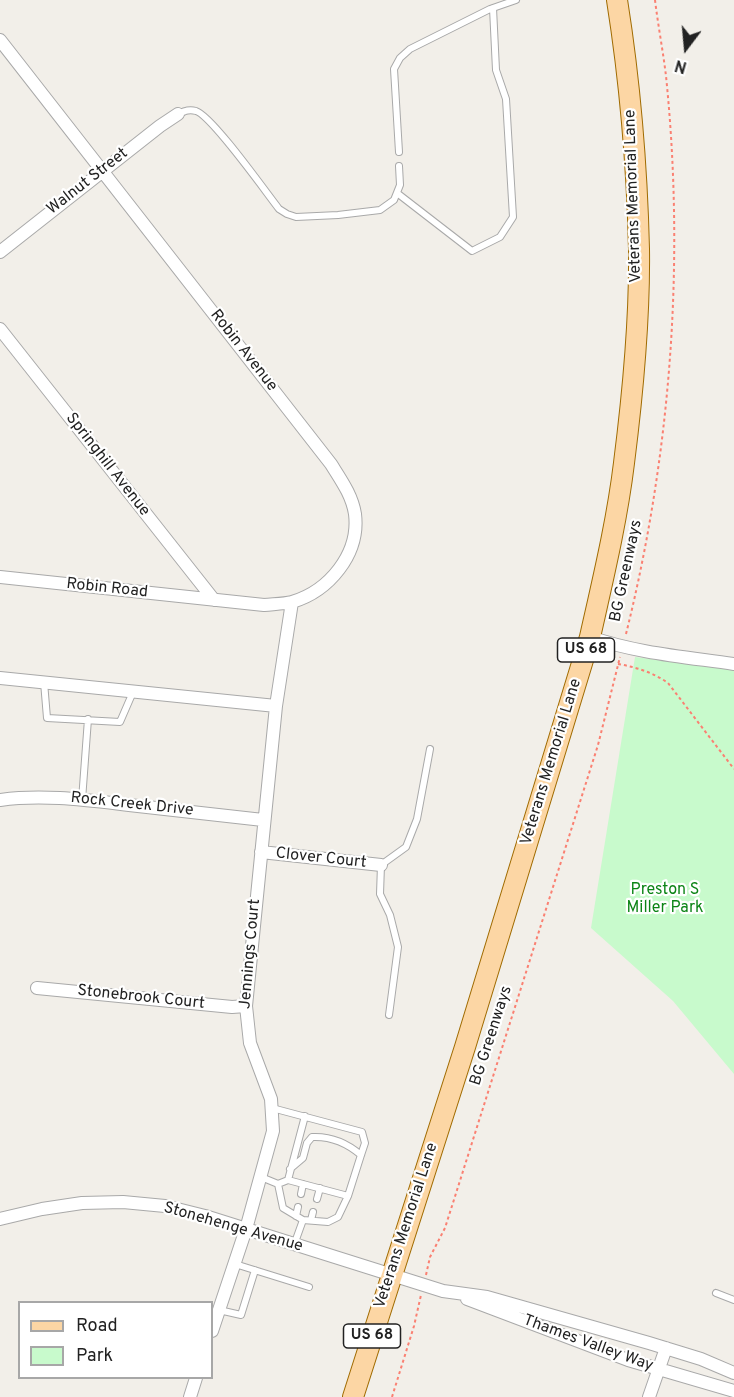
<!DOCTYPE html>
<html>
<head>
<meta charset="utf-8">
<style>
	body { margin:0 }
	#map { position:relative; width:734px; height:1397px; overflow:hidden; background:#f2efe9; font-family:Overpass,sans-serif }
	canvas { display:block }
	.legend { position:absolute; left:18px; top:1301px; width:195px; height:78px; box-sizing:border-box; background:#fff; border:2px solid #a7a7a7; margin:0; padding:8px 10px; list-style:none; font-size:18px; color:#222 }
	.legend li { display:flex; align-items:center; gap:12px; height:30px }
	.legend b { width:30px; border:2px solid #a7a7a7 }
	.north { position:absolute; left:656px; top:18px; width:60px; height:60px; -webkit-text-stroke:4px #fff; paint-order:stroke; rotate:196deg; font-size:16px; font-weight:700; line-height:24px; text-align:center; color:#222 }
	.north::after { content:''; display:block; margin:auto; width:21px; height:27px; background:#222; clip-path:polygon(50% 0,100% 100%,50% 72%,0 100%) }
</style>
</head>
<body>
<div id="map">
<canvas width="734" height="1397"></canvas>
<ul class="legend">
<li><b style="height:8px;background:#fcd6a4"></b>Road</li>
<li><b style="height:16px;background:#c8facc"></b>Park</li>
</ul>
<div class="north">N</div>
</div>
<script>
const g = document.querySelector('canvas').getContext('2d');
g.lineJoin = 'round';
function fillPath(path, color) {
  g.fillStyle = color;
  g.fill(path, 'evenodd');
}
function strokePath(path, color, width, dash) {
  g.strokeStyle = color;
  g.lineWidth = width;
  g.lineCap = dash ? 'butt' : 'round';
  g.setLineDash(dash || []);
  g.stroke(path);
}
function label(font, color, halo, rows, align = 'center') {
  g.font = font + ' Overpass,sans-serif';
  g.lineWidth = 4.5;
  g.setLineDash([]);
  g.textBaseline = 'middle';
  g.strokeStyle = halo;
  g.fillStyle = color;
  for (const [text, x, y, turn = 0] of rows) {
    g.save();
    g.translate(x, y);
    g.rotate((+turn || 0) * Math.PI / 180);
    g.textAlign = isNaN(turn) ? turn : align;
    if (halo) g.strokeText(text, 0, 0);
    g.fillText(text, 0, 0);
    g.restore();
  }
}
fillPath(new Path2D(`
	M635,657L734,670V1074L673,1001L591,928Z`), '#c8facc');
const lane = new Path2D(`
	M178,114C185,111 189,109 196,111C212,116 265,191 279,209L287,214L296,217L338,215L380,210L394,200L400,185L399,166
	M399,152L394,69L400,58L410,49L490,9L516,0
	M397,193L472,251L500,237L513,217L506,99L496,70L493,8
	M44,682L47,718L120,722L133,692
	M82,800L88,719
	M389,1015L398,947L390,915L380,894L381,865L406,847L417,819L430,749
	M272,1108L362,1132L365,1143L361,1155L348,1196L338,1217L328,1222L303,1220L294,1245
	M290,1169L303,1158L307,1143L312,1137C331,1136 347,1143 361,1155
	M261,1177L278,1184L288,1180L305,1116
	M288,1180L348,1196
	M278,1184L283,1208L303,1220
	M301,1194L303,1184
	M317,1199L320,1188
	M296,1216L298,1207
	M311,1220L313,1212
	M235,1264L309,1287
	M716,1293L734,1300
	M219,1310L241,1315L255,1270`);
const street = new Path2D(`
	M0,40L331,464C341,480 352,495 355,514C360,554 329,591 292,602C283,604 273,604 264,605L0,577
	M0,252L160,126L178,114
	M0,329L214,600
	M590,637C636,653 686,657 734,664
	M0,678L276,706
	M0,800C43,794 86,800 129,805C174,810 219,815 263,820
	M261,852L381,865
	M37,988L232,1007L246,1006
	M0,1219L42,1209L82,1203L123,1202L165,1206L205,1216L443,1291L487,1297L649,1343L701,1359L734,1373
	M467,1299L628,1360L734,1391
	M212,1331L246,1229L273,1131L271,1099L250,1043L246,1006L276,706L292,602
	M190,1397L196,1378
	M649,1397L666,1348`);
const primary = new Path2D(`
	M353,1397L465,1047L590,637C603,579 617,521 624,463C633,392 640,320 639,249C637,166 630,82 617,0`);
strokePath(lane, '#a9a9a9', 8);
strokePath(street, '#a9a9a9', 14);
strokePath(primary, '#a06b00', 22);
strokePath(new Path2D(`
	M626,634C671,453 685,262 666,76C663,51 658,25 655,0
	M618,664C636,667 654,673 668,683L734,769
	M426,1275L430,1257L445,1228L598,745L620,657
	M392,1397L414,1326L421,1295`), '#fa8072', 2, [3, 3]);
strokePath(lane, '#fff', 6);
strokePath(street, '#fff', 12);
strokePath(primary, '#fcd6a4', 20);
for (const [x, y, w] of [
	[586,650,57],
	[372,1336,57]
]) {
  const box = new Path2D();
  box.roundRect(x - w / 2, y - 12, w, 24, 4.5);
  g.fillStyle = '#fff';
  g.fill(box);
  strokePath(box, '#222', 1.5);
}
label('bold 15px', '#222', null, [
	["US 68",586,650],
	["US 68",372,1336]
]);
label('16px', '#222', '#fff', [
	["Walnut Street",88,182,-38],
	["Veterans Memorial Lane",634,196,-92],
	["Robin Avenue",243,351,52],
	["Springhill Avenue",107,465,52],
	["BG Greenways",627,571,-78],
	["Robin Road",107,589,6],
	["Veterans Memorial Lane",552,762,-73],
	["Rock Creek Drive",132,805,6],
	["Clover Court",321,859,6],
	["Jennings Court",251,954,-85],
	["Stonebrook Court",141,998,6],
	["BG Greenways",492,1036,-72],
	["Veterans Memorial Lane",407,1226,-72],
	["Stonehenge Avenue",233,1228,16],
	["Thames Valley Way",588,1344,20]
]);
label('16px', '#0c8416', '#fff', [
	["Preston S",665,891],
	["Miller Park",665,909]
]);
</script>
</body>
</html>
